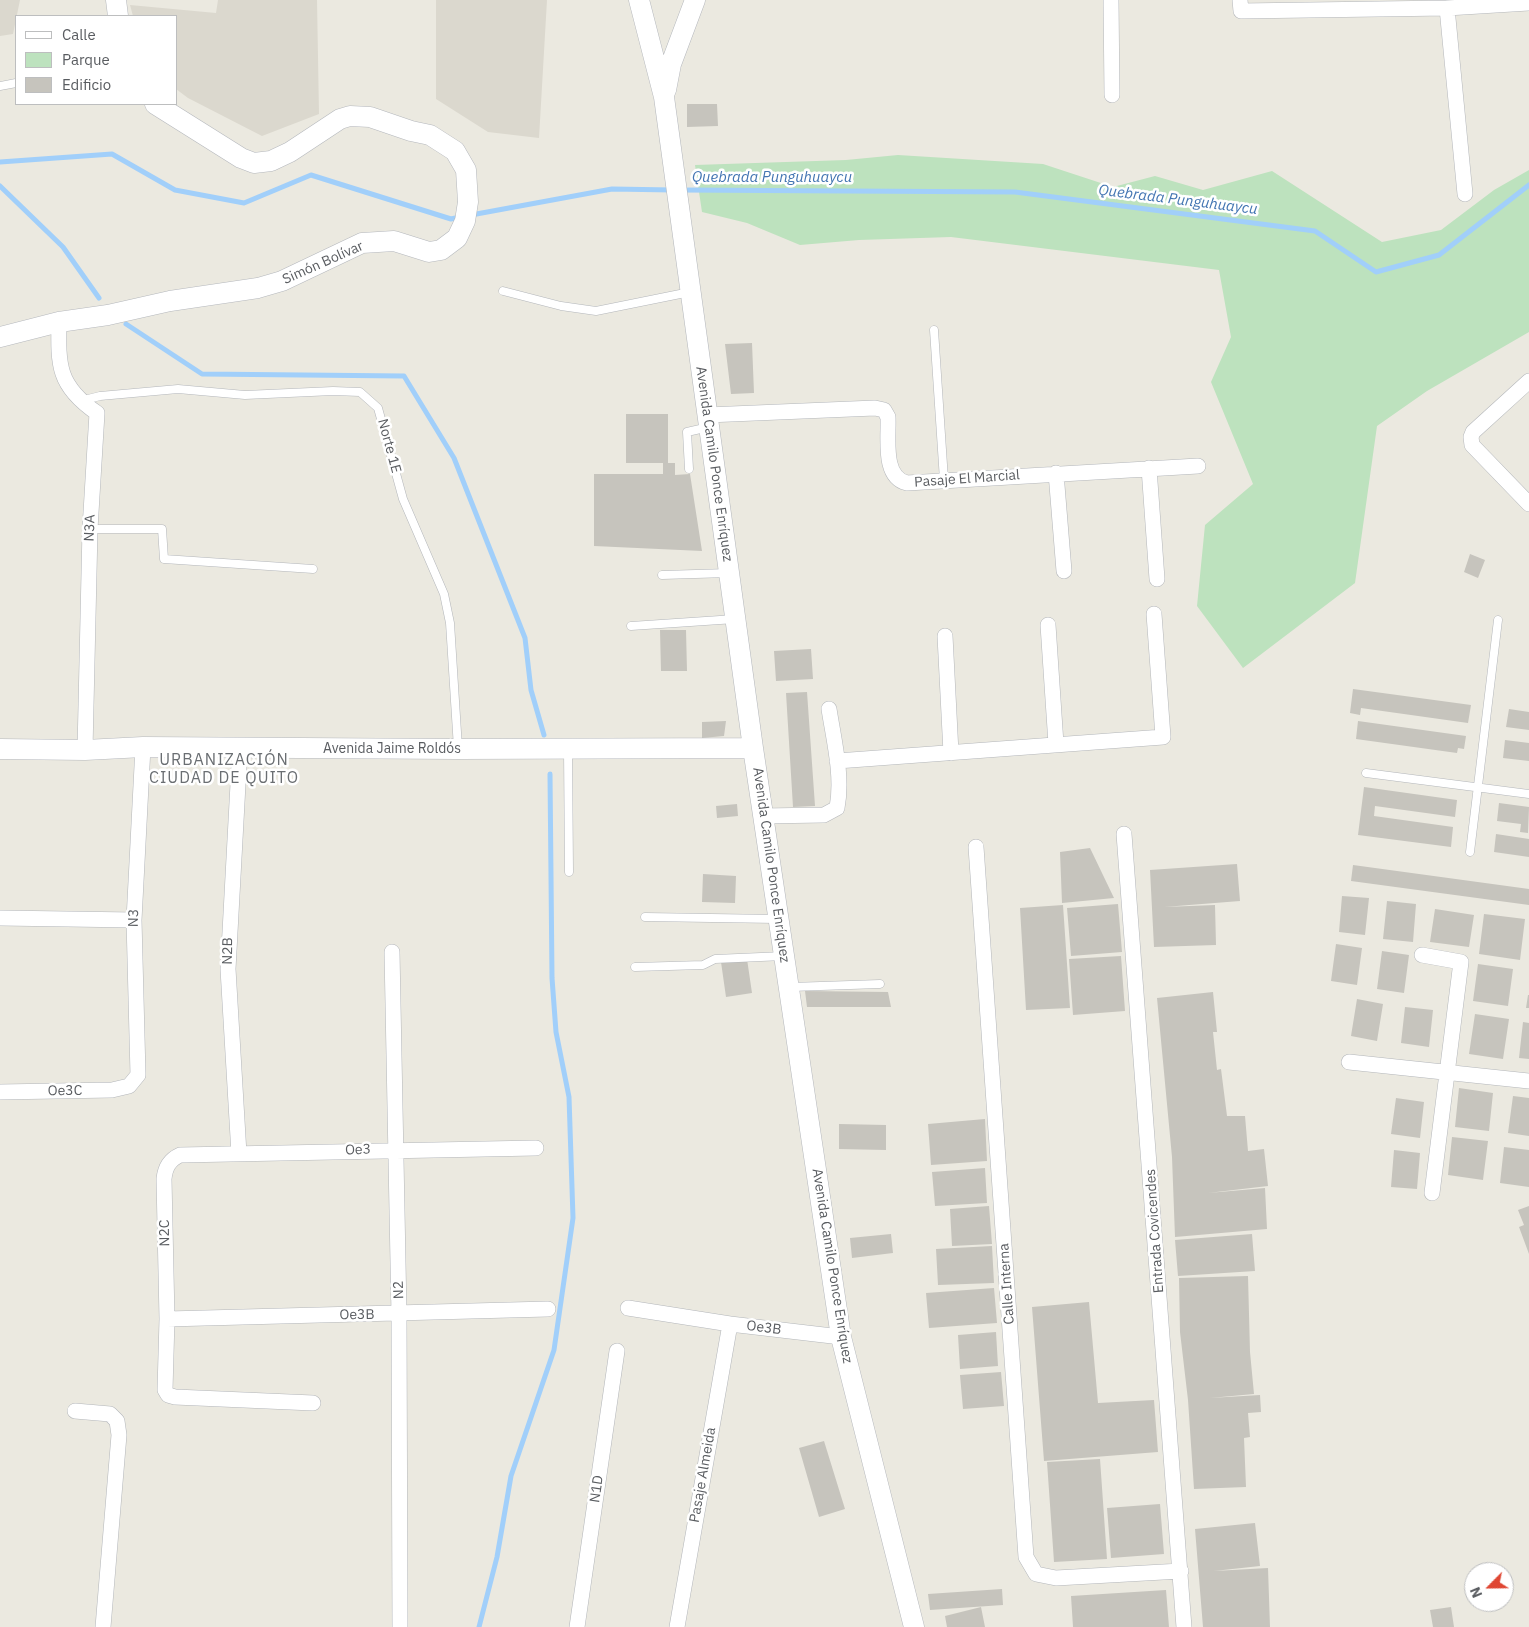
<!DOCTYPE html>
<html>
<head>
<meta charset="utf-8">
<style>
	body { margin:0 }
	#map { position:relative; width:1529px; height:1627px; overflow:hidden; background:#ebe9e0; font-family:"IBM Plex Sans",sans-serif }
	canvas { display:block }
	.legend { position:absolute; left:15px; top:15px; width:162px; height:90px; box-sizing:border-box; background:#fff; border:1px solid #bdbebf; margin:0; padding:6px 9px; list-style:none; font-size:15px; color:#595c60 }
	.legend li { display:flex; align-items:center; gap:10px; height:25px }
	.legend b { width:25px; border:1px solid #bdbebf }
	.north { position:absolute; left:1464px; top:1562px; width:50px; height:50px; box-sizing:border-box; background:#fff; border:1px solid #bdbebf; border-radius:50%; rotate:247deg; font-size:14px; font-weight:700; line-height:20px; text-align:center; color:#595c60 }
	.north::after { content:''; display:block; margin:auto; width:18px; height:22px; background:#df4632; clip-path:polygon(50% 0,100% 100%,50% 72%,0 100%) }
</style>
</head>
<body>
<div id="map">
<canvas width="1529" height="1627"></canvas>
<ul class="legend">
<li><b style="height:6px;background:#fff"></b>Calle</li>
<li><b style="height:14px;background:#bde2be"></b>Parque</li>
<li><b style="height:14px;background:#c6c4bd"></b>Edificio</li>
</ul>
<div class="north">N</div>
</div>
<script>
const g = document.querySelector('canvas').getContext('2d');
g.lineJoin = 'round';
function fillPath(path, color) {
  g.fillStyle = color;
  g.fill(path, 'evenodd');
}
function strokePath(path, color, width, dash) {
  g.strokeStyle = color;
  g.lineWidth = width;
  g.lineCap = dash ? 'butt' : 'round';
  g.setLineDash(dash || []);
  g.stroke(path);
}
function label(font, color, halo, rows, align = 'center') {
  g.font = font + ' "IBM Plex Sans",sans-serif';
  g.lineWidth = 5;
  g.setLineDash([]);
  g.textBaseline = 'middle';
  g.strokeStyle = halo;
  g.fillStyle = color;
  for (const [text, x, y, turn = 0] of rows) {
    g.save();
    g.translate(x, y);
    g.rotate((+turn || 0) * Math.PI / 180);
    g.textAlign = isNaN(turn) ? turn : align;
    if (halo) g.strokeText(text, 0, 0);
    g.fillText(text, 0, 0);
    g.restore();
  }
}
fillPath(new Path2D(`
	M0,0H20L13,34L0,36Z
	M218,0H317L319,114L262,136L188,98L176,89V16H133L130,5L216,13Z
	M436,0H547L539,138L488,132L436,99Z`), '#dbd8ce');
fillPath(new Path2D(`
	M898,155L1043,164L1113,187L1155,176L1203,190L1272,171L1382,242L1441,230L1494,190L1529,170V332L1427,391L1377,426L1355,583L1243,668L1197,606L1205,525L1253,484L1211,382L1231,337L1219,270L951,237L859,240L800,245L747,223L702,212L695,165L846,160Z`), '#bde2be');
strokePath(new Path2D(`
	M0,162L112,154L175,190L244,203L311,175L451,219L460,217
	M0,186L63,247L99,298
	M681,190L1015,192L1315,231L1376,272L1439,255L1529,185
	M471,215L612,189L673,190
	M126,324L202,374L404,376L454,458L525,638L531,690L544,735
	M479,1627L497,1557L511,1476L554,1350L573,1218L569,1097L556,1032L552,978L550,774`), '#a1cffa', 5);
fillPath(new Path2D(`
	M687,104H717L718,126L687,127Z
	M752,343L754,393L731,394L725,344Z
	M626,414H668V463H675V475L690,474L702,551L594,546V474H663V463H626Z
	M1470,554L1485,560L1478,578L1464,572Z
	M660,630H686L687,671H661Z
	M811,649L813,679L776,681L774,651Z
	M1353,689L1471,705L1468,723L1361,708L1360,715L1350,713Z
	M807,692L815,806L793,807L786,693Z
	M1509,709L1529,712V730L1506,727Z
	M726,721L724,736L702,738V722Z
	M1358,721L1466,736L1464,749L1458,748L1457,753L1356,739Z
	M1505,740L1529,743V761L1503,758Z
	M1364,787L1457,800L1455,817L1375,806L1374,816L1453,827L1451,847L1358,835Z
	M1499,803L1529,807L1528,833L1520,832L1521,824L1497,821Z
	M737,804L738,816L717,818L716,806Z
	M1496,834L1529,839V857L1494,852Z
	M1090,848L1114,898L1062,903L1060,852Z
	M1237,864L1240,901L1164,907L1215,905L1216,945L1154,947L1150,870Z
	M1353,865L1529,889V905L1351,881Z
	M703,874L736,876L735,903L702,902Z
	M1342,896L1369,898L1365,935L1339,932Z
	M1387,901L1416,904L1413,942L1383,939Z
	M1118,904L1122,952L1071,956L1067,908Z
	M1063,905L1070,1008L1026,1010L1020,908Z
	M1435,909L1474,915L1469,947L1430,942Z
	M1484,914L1525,919L1520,960L1479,954Z
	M1336,944L1362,948L1357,985L1331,981Z
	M1382,951L1409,955L1404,993L1377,989Z
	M1121,956L1125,1011L1073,1015L1069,959Z
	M747,959L752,993L726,997L721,962Z
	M1478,964L1513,969L1508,1006L1473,1001Z
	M805,991L888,992L891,1007H807Z
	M1213,992L1217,1032H1213L1217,1070L1221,1069L1227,1116H1245L1248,1151L1264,1149L1268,1186L1208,1193L1265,1188L1267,1229L1175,1237L1172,1157L1157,998Z
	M1528,995H1529V1008H1526Z
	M1357,999L1383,1004L1377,1041L1351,1036Z
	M1405,1007L1433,1010L1429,1047L1401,1043Z
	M1475,1014L1509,1019L1503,1059L1469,1054Z
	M1523,1022L1529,1023V1059L1519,1058Z
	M1459,1088L1493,1093L1489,1131L1455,1127Z
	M1513,1096L1529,1098V1136L1508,1133Z
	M1396,1098L1424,1102L1420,1138L1391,1134Z
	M985,1119L987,1161L931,1165L928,1124Z
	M839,1124L886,1125V1150L839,1149Z
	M1452,1137L1488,1141L1483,1180L1448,1175Z
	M1504,1147L1529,1150V1187L1500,1183Z
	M1394,1150L1420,1153L1417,1189L1391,1187Z
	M985,1168L987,1203L935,1206L932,1172Z
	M989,1206L992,1244L952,1246L950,1209Z
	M1529,1206V1254L1519,1227L1524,1225L1518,1210Z
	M891,1234L893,1253L852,1258L850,1238Z
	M1252,1234L1255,1271L1178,1276L1175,1240Z
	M992,1246L994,1283L938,1285L936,1249Z
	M1248,1276L1250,1352L1254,1394L1210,1398L1260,1395L1261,1412L1248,1413L1250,1437L1244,1438L1246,1487L1194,1489L1188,1400L1180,1332L1179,1278Z
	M994,1288L997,1323L929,1328L926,1293Z
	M1089,1302L1098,1403L1154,1400L1158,1452L1044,1461L1032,1307Z
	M996,1332L998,1366L960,1369L958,1335Z
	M1001,1372L1004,1406L963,1409L960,1375Z
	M824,1441L845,1509L819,1517L799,1448Z
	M1100,1459L1107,1559L1054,1562L1047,1462Z
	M1160,1504L1164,1554L1111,1558L1107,1508Z
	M1255,1523L1260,1566L1214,1571L1268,1568L1270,1627H1203L1195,1529Z
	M1002,1589L1003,1605L930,1610L928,1594Z
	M1166,1590L1169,1627H1073L1071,1596Z
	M981,1607L985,1627H947L945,1616Z
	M1451,1607L1454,1627H1433L1430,1610Z`), '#c6c4bd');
const lane = new Path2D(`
	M0,86L16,83
	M503,291L561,306L596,311L690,292
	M934,330L944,480
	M80,401L100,396L178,389L245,395L333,391L360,392L378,408L403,499L444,594L450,623L458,748
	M689,469L687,432L709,427
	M90,529H162L164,559L313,569
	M662,575L729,573
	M631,626L735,619
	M568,749L569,872
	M1366,773L1529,794
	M1470,852L1498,620
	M645,917L777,919
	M635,967L703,965L715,959L784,956
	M791,987L880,984`);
const street = new Path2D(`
	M1111,0L1112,95
	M1240,0L1241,11L1447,8L1529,3
	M1447,8L1465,194
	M59,322C58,366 58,386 97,413L90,529L85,750
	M1529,381L1473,432L1471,437L1472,445L1529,504
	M707,415L875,408L884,410L888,417C889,438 882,477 907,483L1198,466
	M1149,468L1157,579
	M1056,473L1064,571
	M1048,625L1056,744
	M945,636L951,753
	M837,761L1163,737L1154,614
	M763,816L824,815L837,808C843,776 834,741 829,709
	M1124,834L1184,1627
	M976,847L1026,1557L1036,1574L1056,1578L1181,1571
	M0,918L134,920
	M392,952L399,1314L400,1627
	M1422,955L1461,962L1432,1193
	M1349,1062L1529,1081
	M0,1092L112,1090L129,1086L138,1075L134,920L143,747
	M239,1154L228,969L240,747
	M628,1308L730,1324L841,1337
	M167,1319L548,1309
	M313,1403L175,1397L168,1395L165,1390L167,1319L164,1179C165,1168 169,1160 180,1155L536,1148
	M75,1411L110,1414L117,1421L119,1435L103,1627
	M577,1627L617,1351
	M677,1627L730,1324`);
const secondary = new Path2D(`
	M116,0L118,16
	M639,0L664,97L753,748L841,1337L914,1627
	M666,90L671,64L695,0
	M0,337L59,322L108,315L170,301L258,288L282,281L362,243L394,241L429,252L441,250L457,238L465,221L468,202L466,170L455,151L430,135L411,131L370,117L350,116L340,119L290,152L271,161L254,163L241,158L155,104
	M0,749L85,750L143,747L458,749L753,748`);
strokePath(lane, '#b3b6ba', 9);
strokePath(street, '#b3b6ba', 16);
strokePath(secondary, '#b4b7bc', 21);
strokePath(lane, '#fff', 8);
strokePath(street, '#fff', 15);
strokePath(secondary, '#fff', 20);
label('14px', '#595c60', '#fff', [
	["Simón Bolívar",323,263,-24],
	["Norte 1E",389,446,75],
	["Avenida Camilo Ponce Enríquez",714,464,82],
	["Pasaje El Marcial",967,479,-4],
	["N3A",90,528,-88],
	["Avenida Jaime Roldós",392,749],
	["Avenida Camilo Ponce Enríquez",771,865,82],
	["N3",134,918,-89],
	["N2B",228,951,-89],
	["Oe3C",65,1091,-1],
	["Oe3",358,1150,-2],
	["Entrada Covicendes",1155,1231,-94],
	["N2C",165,1233,-91],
	["Avenida Camilo Ponce Enríquez",832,1266,81],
	["Calle Interna",1007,1284,-94],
	["N2",399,1290,-92],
	["Oe3B",357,1315,-1],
	["Oe3B",764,1328,7],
	["Pasaje Almeida",703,1475,-80],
	["N1D",597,1489,-82]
]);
label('italic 15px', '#4375b2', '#fff', [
	["Quebrada Punguhuaycu",772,178],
	["Quebrada Punguhuaycu",1178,200,7]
]);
g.letterSpacing = '1px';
label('16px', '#6a6e72', '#fff', [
	["URBANIZACIÓN",224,760],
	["CIUDAD DE QUITO",224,778]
]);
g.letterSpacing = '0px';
</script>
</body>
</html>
